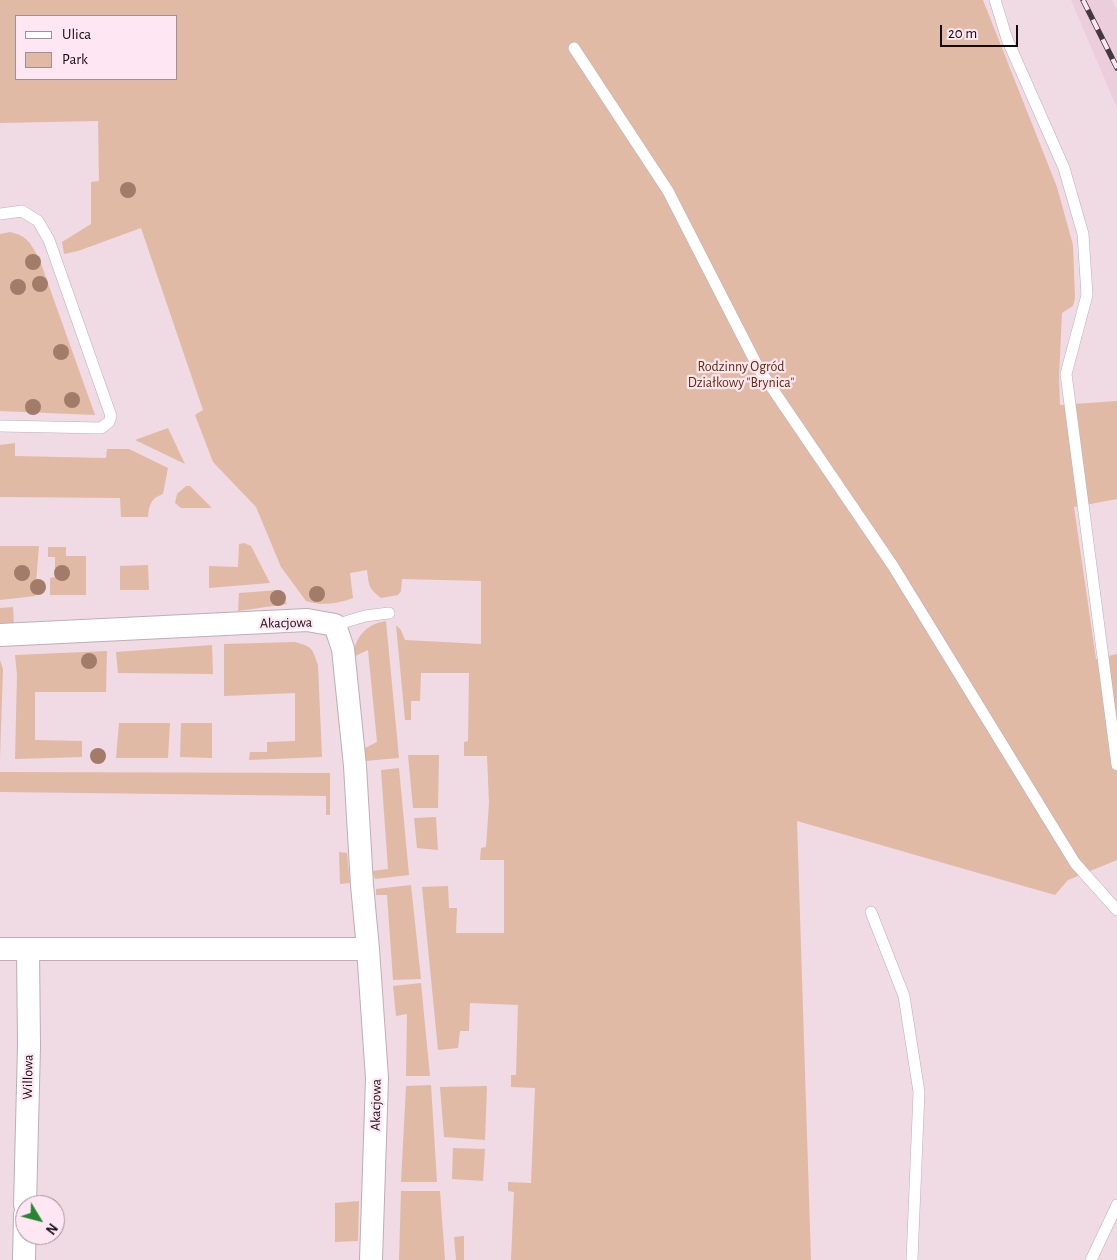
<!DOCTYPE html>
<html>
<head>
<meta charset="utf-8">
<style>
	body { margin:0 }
	#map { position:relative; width:1117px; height:1260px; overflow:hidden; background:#f0dae4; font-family:"Alegreya Sans",sans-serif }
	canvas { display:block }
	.legend { position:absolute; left:15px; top:15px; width:162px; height:65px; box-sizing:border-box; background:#fee7f2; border:1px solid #a08f98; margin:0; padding:6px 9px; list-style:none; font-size:15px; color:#130c10 }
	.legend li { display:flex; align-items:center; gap:10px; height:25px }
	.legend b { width:25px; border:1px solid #a08f98 }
	.north { position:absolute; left:15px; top:1195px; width:50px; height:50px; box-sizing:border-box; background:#fee7f2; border:1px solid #a08f98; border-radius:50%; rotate:127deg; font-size:14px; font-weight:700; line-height:20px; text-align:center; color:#130c10 }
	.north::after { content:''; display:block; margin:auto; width:18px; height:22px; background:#288435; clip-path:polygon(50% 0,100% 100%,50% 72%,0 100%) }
	.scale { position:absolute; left:940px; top:25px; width:78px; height:22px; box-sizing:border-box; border:2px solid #130c10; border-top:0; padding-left:6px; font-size:15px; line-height:18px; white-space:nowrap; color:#130c10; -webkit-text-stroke:4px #fee7f2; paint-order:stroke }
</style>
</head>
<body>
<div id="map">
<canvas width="1117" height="1260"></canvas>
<ul class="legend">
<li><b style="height:6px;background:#fff"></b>Ulica</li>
<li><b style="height:14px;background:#e1baa5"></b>Park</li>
</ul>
<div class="north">N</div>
<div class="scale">20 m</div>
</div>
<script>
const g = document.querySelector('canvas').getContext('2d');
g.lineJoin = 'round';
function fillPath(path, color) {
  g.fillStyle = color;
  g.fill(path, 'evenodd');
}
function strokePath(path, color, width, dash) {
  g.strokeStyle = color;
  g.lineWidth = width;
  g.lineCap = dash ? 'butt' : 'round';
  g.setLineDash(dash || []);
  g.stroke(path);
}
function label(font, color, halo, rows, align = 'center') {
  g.font = font + ' "Alegreya Sans",sans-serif';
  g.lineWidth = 4.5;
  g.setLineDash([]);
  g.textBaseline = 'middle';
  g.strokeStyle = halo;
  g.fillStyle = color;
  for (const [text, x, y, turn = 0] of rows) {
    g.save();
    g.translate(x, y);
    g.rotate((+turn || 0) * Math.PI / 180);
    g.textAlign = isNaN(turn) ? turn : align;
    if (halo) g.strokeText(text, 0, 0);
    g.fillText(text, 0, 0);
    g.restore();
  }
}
fillPath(new Path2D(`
	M1071,0H1112L1117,10V108Z`), '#ebcddb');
fillPath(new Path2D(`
	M0,0H983L1057,187L1073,245L1075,298L1073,306L1062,313L1059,378L1060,405L1117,401V499L1074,507L1096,659L1117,654V860L1068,880L1055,895L797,821L811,1260H511L514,1192L508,1191V1182L531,1183L535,1088L511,1087V1075H516L518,1005L470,1003L469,1031H460L458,1048L438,1050L422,887L448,886L449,908H457L456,933H504V860H480L481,848L486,847L489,803L487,756H464V742L468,741L469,673H421L420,701H411V720H405L396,625L401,630L405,640L481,644V581L402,579L401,591L398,595L381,598C368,588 369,585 367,570L350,573L353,598C337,604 322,606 306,601L281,567L256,507L213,462L195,415L203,410L141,228L78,251L64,254L62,242L91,224V182L99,181L98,121L0,123ZM16,16H176V79H16Z
	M10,232C28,236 30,243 39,258L95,415L0,411V234Z
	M168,428L185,464L135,440Z
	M15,443V456L106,458L107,449H129L168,468L163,494C151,498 149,505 148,517H121L120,498L0,497V445Z
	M186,486H190L212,508H181L175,503L177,494Z
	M244,543L251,546L270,583L209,588V566L238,567L239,544Z
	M0,546H39L35,596L0,600Z
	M48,547H66V556H86V595H50V578L55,577V557H48Z
	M148,565L149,590H120V566Z
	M279,590L287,604L238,611L239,593Z
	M13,607L14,625L0,624V608Z
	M386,621L399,758L365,761L363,749L377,742L368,650L353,657C355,637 366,624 386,621Z
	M295,642C313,647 312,648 318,665L322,757L249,760L250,752H267V742L295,741V693L224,696V644Z
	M212,645L213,674L118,673L116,652Z
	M107,651L106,692H35V740L82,741V757L15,759L17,675L15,655Z
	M0,660L3,669L0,758Z
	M119,723H170L168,758H116Z
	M181,723H212V758L180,757Z
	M408,755H439L438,808H413Z
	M399,768L409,875L375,879L372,871L388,869L381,770Z
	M0,772L330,773V815H326V796L0,792Z
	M436,817L438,850L417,848L414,818Z
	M339,852L347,853L350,883L340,884Z
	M411,885L421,979L393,980L387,895H376V889Z
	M421,983L430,1076H406L407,1014L396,1016L393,986Z
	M431,1085L437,1182H401L406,1086Z
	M487,1086L485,1140L444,1137L440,1087Z
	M453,1148L485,1149L483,1181L452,1179Z
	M401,1191H440L445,1260H399Z
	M359,1201L358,1241L335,1242V1203Z
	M464,1236V1260H456L454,1237Z`), '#e1baa5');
const lane = new Path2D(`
	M995,0L1007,39L1064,168L1083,234L1087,295L1066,374L1117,765
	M574,48L668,191L759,369L893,566L1075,863L1117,910
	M0,214L22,211L38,221L49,240L111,416L109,422L101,428L0,426
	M335,625L365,616L389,613
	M871,912L904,996L919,1092L912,1260
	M1091,1260L1117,1205`);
const street = new Path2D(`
	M0,635L307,620L335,625L343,649L355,766L362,885L368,949L377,1078L371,1260
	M0,949H368
	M25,1205L29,1046L28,949
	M24,1260L25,1215`);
strokePath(lane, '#c1acb6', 12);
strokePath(street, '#c1acb6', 24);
strokePath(lane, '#fff', 11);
strokePath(street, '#fff', 22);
const rail = new Path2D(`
	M1083,0L1117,68`);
strokePath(rail, '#42383d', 5.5);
strokePath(rail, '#fee7f2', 4, [11]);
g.fillStyle = '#a27b69';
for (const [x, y] of [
	[128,190],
	[33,262],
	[40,284],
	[18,287],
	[61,352],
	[72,400],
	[33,407],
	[22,573],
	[62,573],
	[38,587],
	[317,594],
	[278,598],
	[89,661],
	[98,756]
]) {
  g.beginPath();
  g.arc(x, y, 8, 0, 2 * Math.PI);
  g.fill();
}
label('14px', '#622d05', '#fee7f2', [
	["Rodzinny Ogród",741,367],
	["Działkowy \"Brynica\"",741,383]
]);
label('14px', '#130c10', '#fee7f2', [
	["Akacjowa",286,623,-1],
	["Willowa",28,1077,-89],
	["Akacjowa",376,1105,-89]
]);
</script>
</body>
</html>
